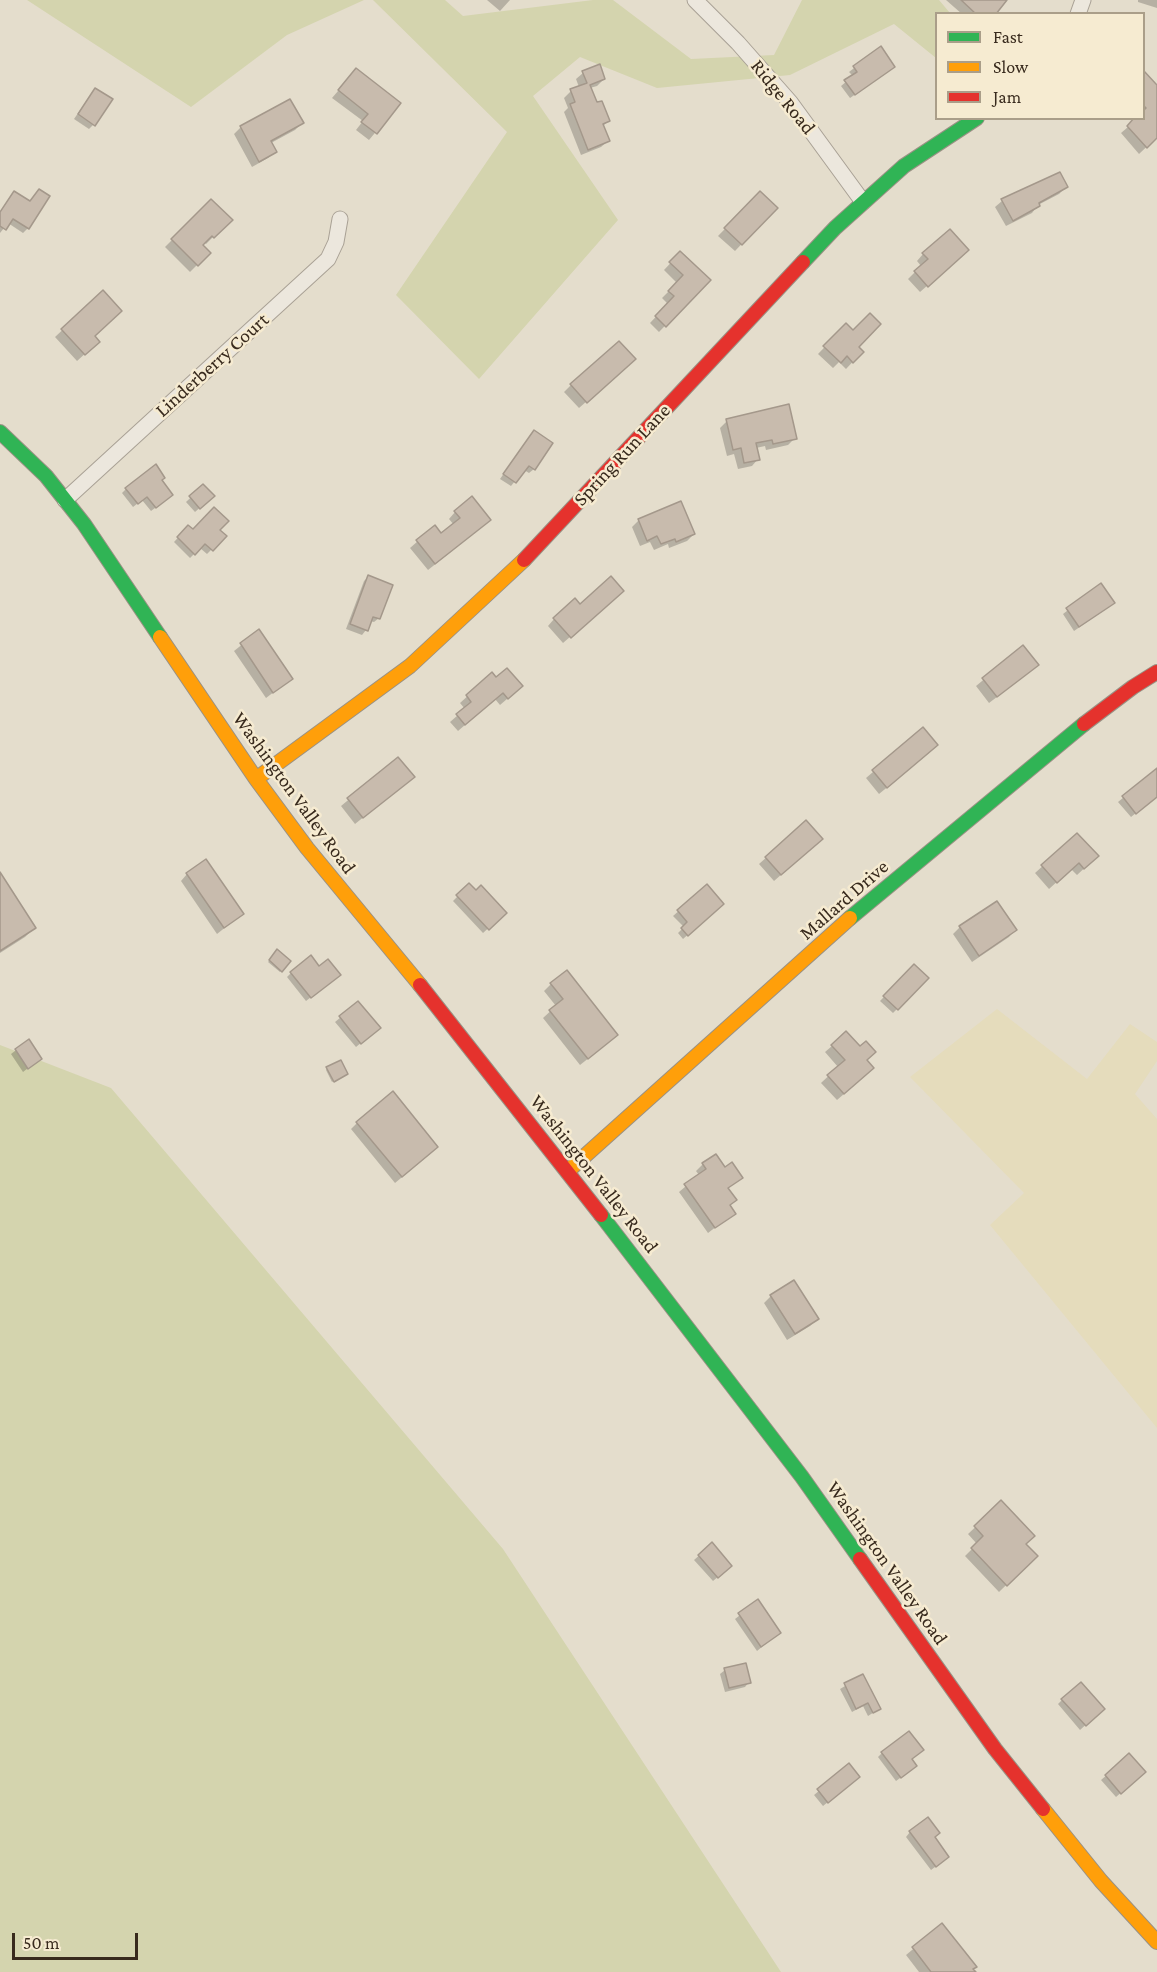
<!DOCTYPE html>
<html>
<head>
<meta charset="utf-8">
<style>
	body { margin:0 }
	#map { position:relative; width:1157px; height:1972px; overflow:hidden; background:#e4ddcc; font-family:"Crimson Pro",serif }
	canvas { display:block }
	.legend { position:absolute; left:935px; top:12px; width:210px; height:108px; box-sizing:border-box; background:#f6ebd1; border:2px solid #aa9e89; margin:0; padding:8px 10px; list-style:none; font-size:18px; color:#382a1d }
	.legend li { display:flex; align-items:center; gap:12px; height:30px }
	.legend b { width:30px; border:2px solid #aa9e89 }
	.scale { position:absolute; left:12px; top:1933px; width:126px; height:27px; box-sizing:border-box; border:3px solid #382a1d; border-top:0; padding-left:8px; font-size:18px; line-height:21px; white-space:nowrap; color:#382a1d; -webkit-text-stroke:4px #f6ebd1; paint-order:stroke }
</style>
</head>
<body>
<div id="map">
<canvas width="1157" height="1972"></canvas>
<ul class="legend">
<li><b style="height:8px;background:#30b455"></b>Fast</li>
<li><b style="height:8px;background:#ff9f0a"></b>Slow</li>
<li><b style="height:8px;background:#e5322d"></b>Jam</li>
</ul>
<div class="scale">50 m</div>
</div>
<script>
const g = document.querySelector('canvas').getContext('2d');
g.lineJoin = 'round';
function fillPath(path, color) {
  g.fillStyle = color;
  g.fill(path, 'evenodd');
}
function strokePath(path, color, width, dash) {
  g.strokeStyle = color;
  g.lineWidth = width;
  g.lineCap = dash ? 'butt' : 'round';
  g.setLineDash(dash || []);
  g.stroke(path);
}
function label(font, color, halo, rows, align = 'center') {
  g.font = font + ' "Crimson Pro",serif';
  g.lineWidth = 5;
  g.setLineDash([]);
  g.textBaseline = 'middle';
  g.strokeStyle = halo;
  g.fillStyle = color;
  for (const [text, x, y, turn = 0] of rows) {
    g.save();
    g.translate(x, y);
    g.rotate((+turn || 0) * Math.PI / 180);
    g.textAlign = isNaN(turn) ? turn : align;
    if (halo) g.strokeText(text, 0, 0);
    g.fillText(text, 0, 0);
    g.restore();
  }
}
fillPath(new Path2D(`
	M997,1009L1087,1079L1130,1024L1157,1042V1061L1135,1094L1157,1119V1428L990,1225L1024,1193L910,1077Z`), '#e5dcbc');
fillPath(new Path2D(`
	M27,0H364L287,35L191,107Z
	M373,0H445L463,16L593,0H613L691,59L774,55L802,0H939L950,13L936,14V58L894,24L790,75L657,88L580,57L533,96L618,220L479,379L396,295L507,132Z
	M0,1045L111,1088L503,1549L781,1972H0Z`), '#d4d4ae');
fillPath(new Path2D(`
	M487,0H510L500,11Z
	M946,0H1005L994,14H962Z
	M1138,0H1157V8L1138,2Z
	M880,48L889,71L850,98L841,86L853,76L849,72Z
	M356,70L399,104L369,140L356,130L363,121L332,98Z
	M583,73L604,79L597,86L590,88L596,104L608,121L603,126L608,141L601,147L581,155L564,112L568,108L564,98L571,91L579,87L576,79Z
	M1144,73L1157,87V137L1139,154L1121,133L1128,127L1144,118Z
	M91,94L93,125L89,129L74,119Z
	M302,123L295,130L271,143L275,152L268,158L252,167L234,134L241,127Z
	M1066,187L1059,194L1038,205L1032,213L1006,226L995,207L1002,201Z
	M39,191L48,197L28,228L23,233L8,223L0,233V212L10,197L14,193L29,203Z
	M760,193L776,208L735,251L718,236Z
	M211,201L230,220L206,244L204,242L201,245L209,253L190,272L165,247Z
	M680,253L709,280L659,332L650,323L668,304L662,298L677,283L664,270Z
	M923,254L960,257L920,292L908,279L921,266L917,261Z
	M103,292L93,337L98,342L77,361L55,337Z
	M846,325L853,332L857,347L862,352L846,369L839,362L833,368L818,354Z
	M627,366L579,408L564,392L571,385Z
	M727,421L795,438L788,445L766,450L765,446L756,448L758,459L752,466L738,469L734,454L727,456L720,428Z
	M530,436L534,469L529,473L524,470L511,486L500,479Z
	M160,480L167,499L151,511L142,500L133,507L122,493L126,489Z
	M203,486L213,496L195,512L186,502Z
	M455,512L482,527L428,570L410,548L434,527L441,535L454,525L449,519Z
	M639,520L694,534L687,541L669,548L668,544L654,550L650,542L640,546L632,527Z
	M188,527L193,531L218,530L225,536L207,554L200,548L190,558L174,542Z
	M368,577L379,618L374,622L370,621L366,630L362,635L346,629L364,581Z
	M1101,585L1109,607L1074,631L1063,614Z
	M615,598L563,643L548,626L554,619L580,606Z
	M259,631L291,679L266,698L234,651Z
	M1023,647L1030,672L989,703L976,686Z
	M492,674L514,693L500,705L495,699L458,731L450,722L465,709L460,703Z
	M923,729L930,752L879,794L866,778Z
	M398,759L406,783L355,824L341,806Z
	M1157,770V796L1131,817L1118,802Z
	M806,822L814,846L774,881L759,864Z
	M1077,835L1090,863L1077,875L1071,869L1049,889L1035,873Z
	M187,874L242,914L217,934L181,881Z
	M0,875L34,928L25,937L0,953Z
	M469,885L505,913L483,933L453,901Z
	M707,886L718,908L683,939L678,933L684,927L673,916Z
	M960,927L1015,930L1009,937L972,962L953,934Z
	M278,951L289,961L280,972L268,962Z
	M914,966L927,979L893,1013L880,1001Z
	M319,968L334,979L306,1001L287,977L291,973Z
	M551,984L609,1042L580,1065L543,1018L556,1006L544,991Z
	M358,1003L374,1032L356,1047L335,1022Z
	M28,1041L40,1059L23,1072L11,1054Z
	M832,1046L866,1060V1075L837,1100L821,1083L838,1067L825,1052Z
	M327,1068L347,1074L332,1082L326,1070Z
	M357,1123L430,1154L395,1183L351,1129Z
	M703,1164L725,1169L741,1178L727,1189L728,1206L734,1213L708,1233L679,1192L699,1175L696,1171Z
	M794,1282L817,1319L810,1326L787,1340L764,1303L771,1296Z
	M1001,1503L1024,1544L1036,1556L999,1592L965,1556L977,1544L968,1534Z
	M711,1545L726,1570L713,1581L694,1560Z
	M757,1602L779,1633L757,1651L735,1619Z
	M725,1670L749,1682L745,1687L725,1692L720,1674Z
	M862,1676L879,1709L868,1716L863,1706L852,1712L840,1689Z
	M1062,1700L1103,1709L1080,1730L1058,1704Z
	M882,1753L910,1759L911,1770L896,1781L878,1757Z
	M1129,1756L1140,1776L1116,1797L1101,1780Z
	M849,1766L854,1781L823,1806L814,1795Z
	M910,1832L933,1838L943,1861L931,1870L906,1837Z
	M942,1925L972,1969L974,1972H919L906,1955Z`), '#0003');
const building = new Path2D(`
	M961,0H1007L996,14H976Z
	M881,46L895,67L855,95L844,80L857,72L853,66Z
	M600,64L605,79L590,85L597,102L602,101L610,121L603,124L610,141L588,150L570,104L575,102L570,89L587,83L582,71Z
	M356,68L401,103L377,134L361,122L368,114L338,90Z
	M1144,71L1157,85V138L1147,148L1127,126L1134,118H1144V110L1146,108L1144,106Z
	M95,88L113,99L95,126L78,114Z
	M290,99L304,123L271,141L277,152L259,162L240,126Z
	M1060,172L1068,187L1039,203L1040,206L1013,221L1001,199Z
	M39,189L50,196L29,229L13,219L6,230L0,226V212L14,191L30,201Z
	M760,191L778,208L742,245L724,228Z
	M211,199L233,220L214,238L212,236L203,245L211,253L198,266L171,239Z
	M950,229L969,250L928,287L914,271L928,259L922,253Z
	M680,251L711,280L666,327L655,316L674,296L668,291L683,275L669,262Z
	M103,290L122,311L95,336L100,342L85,355L61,329Z
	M870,313L881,324L859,347L864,352L853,363L847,356L841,363L823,346L846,323L853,330Z
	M619,341L636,359L587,403L570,384Z
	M789,404L797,439L773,444L772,440L756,443L760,460L744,463L741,448L733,450L726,419Z
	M534,430L553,443L535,470L529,466L516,483L503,474Z
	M156,464L165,478L162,480L173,495L156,508L147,497L138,504L125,488Z
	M203,484L215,496L200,509L189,496Z
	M472,496L491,520L435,564L416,540L435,525L441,533L460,518L454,511Z
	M681,501L695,534L676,542L675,539L661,544L657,536L647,541L638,519Z
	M214,507L229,521L220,530L227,536L213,551L205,544L195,555L177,537L188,525L193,529Z
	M368,575L393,585L380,619L373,617L368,631L350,624Z
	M611,576L624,591L571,638L553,618L575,598L580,604Z
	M1101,583L1115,603L1079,627L1066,608Z
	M259,629L293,679L273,693L240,643Z
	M1023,645L1039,665L997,697L982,678Z
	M507,668L523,686L508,699L503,693L465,725L456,714L471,702L466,695L492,672L496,677Z
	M923,727L938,745L887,788L872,770Z
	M398,757L415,777L363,818L347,798Z
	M1157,768V797L1136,814L1122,796Z
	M806,820L823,839L781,875L765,857Z
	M1077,833L1099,856L1084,869L1079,863L1057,883L1041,865Z
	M206,859L244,914L224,928L186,873Z
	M0,872L36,928L0,951Z
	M469,883L476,890L481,885L507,913L489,930L456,895Z
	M707,884L724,904L688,936L681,928L687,922L677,910Z
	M997,901L1017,930L979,956L959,926Z
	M277,949L291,961L282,972L269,960Z
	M311,955L319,966L328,959L341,975L311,998L290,972Z
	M914,964L929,978L898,1010L883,996Z
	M567,970L618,1035L588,1059L549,1010L563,999L550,983Z
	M358,1001L381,1028L361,1044L339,1016Z
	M846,1031L860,1046L866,1041L876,1052L867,1060L874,1068L844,1094L827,1075L845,1060L831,1045Z
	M29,1039L42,1059L28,1069L15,1049Z
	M341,1060L348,1074L334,1082L326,1067Z
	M393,1091L438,1147L402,1177L356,1122Z
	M716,1154L725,1167L732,1162L743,1178L728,1188L737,1200L730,1205L736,1214L715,1228L684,1184L706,1169L702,1163Z
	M794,1280L819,1319L795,1334L770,1295Z
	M1001,1500L1035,1536L1026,1544L1038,1556L1007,1586L971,1548L983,1536L974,1526Z
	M712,1542L732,1566L718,1578L698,1555Z
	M758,1599L781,1633L761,1647L738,1613Z
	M746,1663L751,1683L729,1688L724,1668Z
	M863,1674L881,1709L873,1713L868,1703L856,1709L844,1683Z
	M1081,1682L1105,1709L1086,1726L1061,1699Z
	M909,1731L924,1750L912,1759L917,1766L901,1778L881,1752Z
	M1129,1753L1146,1772L1121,1794L1105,1775Z
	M849,1763L860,1777L828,1803L817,1789Z
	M928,1817L940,1833L935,1837L949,1857L936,1867L909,1831Z
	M942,1923L977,1967L973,1969L976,1972H931L912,1947Z`);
fillPath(building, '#c8bbad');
strokePath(building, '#a4988b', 1.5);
const street = new Path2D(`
	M695,0L738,43L790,102L863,202
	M1078,14L1083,0
	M65,500L328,259L336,242L340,219`);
const fast = new Path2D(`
	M803,262L835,228L904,166L977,118
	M0,432L46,476L84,524L160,637
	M850,918L1084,724
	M601,1215L802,1477L860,1559`);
const slow = new Path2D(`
	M160,637L256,779L307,848L420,985
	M256,779L410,666L524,560
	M568,1171L850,918
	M1043,1809L1101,1881L1157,1942`);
const jam = new Path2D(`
	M524,560L803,262
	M1084,724L1133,687L1157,672
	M420,985L601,1215
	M860,1559L995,1749L1043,1809`);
strokePath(street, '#a9a195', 17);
strokePath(fast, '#999184', 16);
strokePath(slow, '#999184', 16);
strokePath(jam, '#999184', 16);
strokePath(street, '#ece7dd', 15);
strokePath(fast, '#30b455', 14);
strokePath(slow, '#ff9f0a', 14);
strokePath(jam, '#e5322d', 14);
label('20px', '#382a1d', '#f6ebd1', [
	["Ridge Road",783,97,51],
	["Linderberry Court",212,365,-42],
	["Spring Run Lane",622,455,-47],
	["Washington Valley Road",294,793,54],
	["Mallard Drive",844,900,-41],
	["Washington Valley Road",594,1174,52],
	["Washington Valley Road",887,1563,55]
]);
</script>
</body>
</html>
